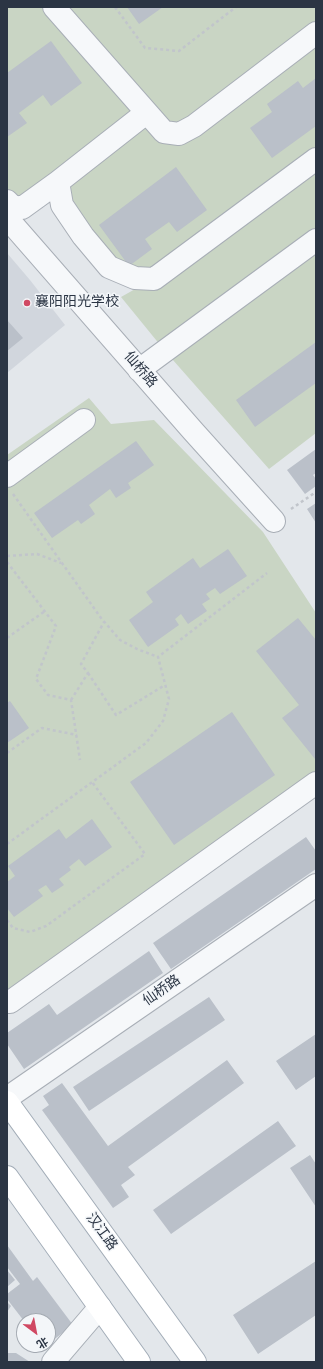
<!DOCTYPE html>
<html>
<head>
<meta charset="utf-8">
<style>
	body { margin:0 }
	#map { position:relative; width:323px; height:1369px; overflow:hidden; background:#e3e7eb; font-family:"Nunito Sans","Noto Sans SC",sans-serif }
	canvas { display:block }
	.frame { position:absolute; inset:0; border:8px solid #2b3544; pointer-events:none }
	.north { position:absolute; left:16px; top:1313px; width:40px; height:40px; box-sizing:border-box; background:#f3f6f9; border:1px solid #a3a9b1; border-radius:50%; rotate:148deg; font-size:11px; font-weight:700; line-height:16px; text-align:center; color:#2b3544 }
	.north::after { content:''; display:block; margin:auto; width:14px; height:18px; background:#d04963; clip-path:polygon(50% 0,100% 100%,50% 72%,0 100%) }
</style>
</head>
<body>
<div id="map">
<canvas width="323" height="1369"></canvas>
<div class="frame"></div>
<div class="north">北</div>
</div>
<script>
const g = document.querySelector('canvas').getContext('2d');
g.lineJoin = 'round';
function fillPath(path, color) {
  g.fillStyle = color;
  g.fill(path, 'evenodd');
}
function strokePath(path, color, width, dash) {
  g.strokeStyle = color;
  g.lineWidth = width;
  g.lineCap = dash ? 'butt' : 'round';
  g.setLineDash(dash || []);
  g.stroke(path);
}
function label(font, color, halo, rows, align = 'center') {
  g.font = font + ' "Nunito Sans","Noto Sans SC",sans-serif';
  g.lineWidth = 3;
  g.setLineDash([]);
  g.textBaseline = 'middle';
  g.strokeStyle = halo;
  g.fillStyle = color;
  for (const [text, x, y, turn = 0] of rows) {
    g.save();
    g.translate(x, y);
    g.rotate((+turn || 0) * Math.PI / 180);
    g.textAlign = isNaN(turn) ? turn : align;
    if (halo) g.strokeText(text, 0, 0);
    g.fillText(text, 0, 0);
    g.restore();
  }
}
fillPath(new Path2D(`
	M7,253L30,280L65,325L7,373Z`), '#d1d6dd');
fillPath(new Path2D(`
	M7,7H316V433L269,469L165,351L121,297L153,279L109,267L58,182L7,201Z
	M89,398L111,424L154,420L263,532L316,613V783L7,1002V455Z`), '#c9d5c4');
fillPath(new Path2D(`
	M127,7H163L139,24Z
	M51,41L82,83L51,106L43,95L19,113L27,123L7,137V73Z
	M316,78V126L272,158L250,128L272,112L267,104L298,81L303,88Z
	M176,167L207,210L177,232L169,222L145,239L152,249L129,266L99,225Z
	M7,320L23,338L7,351Z
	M316,342V383L255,427L236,400Z
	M136,441L154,465L128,483L131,488L116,498L110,489L89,505L95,514L81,524L78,520L52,538L34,513Z
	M316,449V473L313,475L316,479V486L305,494L287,470Z
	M316,503V523L307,509Z
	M228,549L247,576L220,594L215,588L206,594L210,599L202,604L207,611L188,624L181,614L175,619L179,625L148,647L129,620L153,602L146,592L193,558L200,568Z
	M298,618L316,640V758L315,759L282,718L299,705L256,651Z
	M10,701L29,728L7,743V703Z
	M232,712L275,775L174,845L130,782Z
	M92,819L112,847L85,866L79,859L69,867L71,870L59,879L64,885L52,893L46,885L38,890L43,896L14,917L7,908V882L15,876L8,866L59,829L66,839Z
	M306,837L316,851V869L171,969L153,943Z
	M149,951L163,973L24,1069L7,1044V1033L49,1004L57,1015Z
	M209,997L225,1020L89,1111L73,1087Z
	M316,1034V1076L296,1090L276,1061Z
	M227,1060L244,1083L128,1167L135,1175L121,1185L129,1197L113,1208L42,1110L49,1105L43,1096L62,1083L108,1146Z
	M278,1121L296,1146L171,1234L153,1210Z
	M310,1155L316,1164V1207L290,1168Z
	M7,1245L33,1281L37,1277L73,1325L48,1344V1321H24L7,1299V1294L20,1284L7,1267Z
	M316,1261V1315L258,1354L233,1315Z
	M7,1270L15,1280L7,1287Z
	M7,1302L11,1306L7,1312Z
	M7,1353H16L30,1362H7Z`), '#bac0c9');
const minor = new Path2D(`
	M54,7L164,132L179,134L194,126L316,33
	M146,113L58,182L62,205L83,236L109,267L135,278L154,279L316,159
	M7,201L12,206L22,208L58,182
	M7,218L193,431L274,521
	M139,370L316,240
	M7,476L84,420
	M7,1002H10L316,783
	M7,1098L316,885
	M53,1362L100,1307`);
const major = new Path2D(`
	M7,1102L195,1362
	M7,1177L139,1362`);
strokePath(minor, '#a8aeb6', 24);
strokePath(major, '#a2acb7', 24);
strokePath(new Path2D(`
	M115,7L145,48L179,51L236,7
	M13,494L101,618L120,640L137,649L158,657
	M291,509L316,492
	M7,556L37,554L61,563
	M7,562L56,626L36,679L48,695L71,700L80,760
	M7,638L45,611
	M88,673L116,715L165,685
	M71,700L88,673L81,664L104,622
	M7,753L42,728L77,735
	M7,844L146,743L163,721L169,699L158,657L267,573
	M7,920L13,928L30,932L46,926L145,854L92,782`), '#c1c5cb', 2.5, [3, 3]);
strokePath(minor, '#f6f8fa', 22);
strokePath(major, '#fff', 22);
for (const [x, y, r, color] of [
	[27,303,4,"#d04963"]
]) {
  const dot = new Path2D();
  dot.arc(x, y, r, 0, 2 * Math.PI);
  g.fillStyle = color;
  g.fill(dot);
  strokePath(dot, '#f3f6f9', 1.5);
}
label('14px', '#2b3544', '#f3f6f9', [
	["襄阳阳光学校",35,303]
], 'left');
label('14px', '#2b3544', '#f3f6f9', [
	["仙桥路",140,370,49],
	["仙桥路",162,991,-35],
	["汉江路",101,1232,54]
]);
</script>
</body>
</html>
